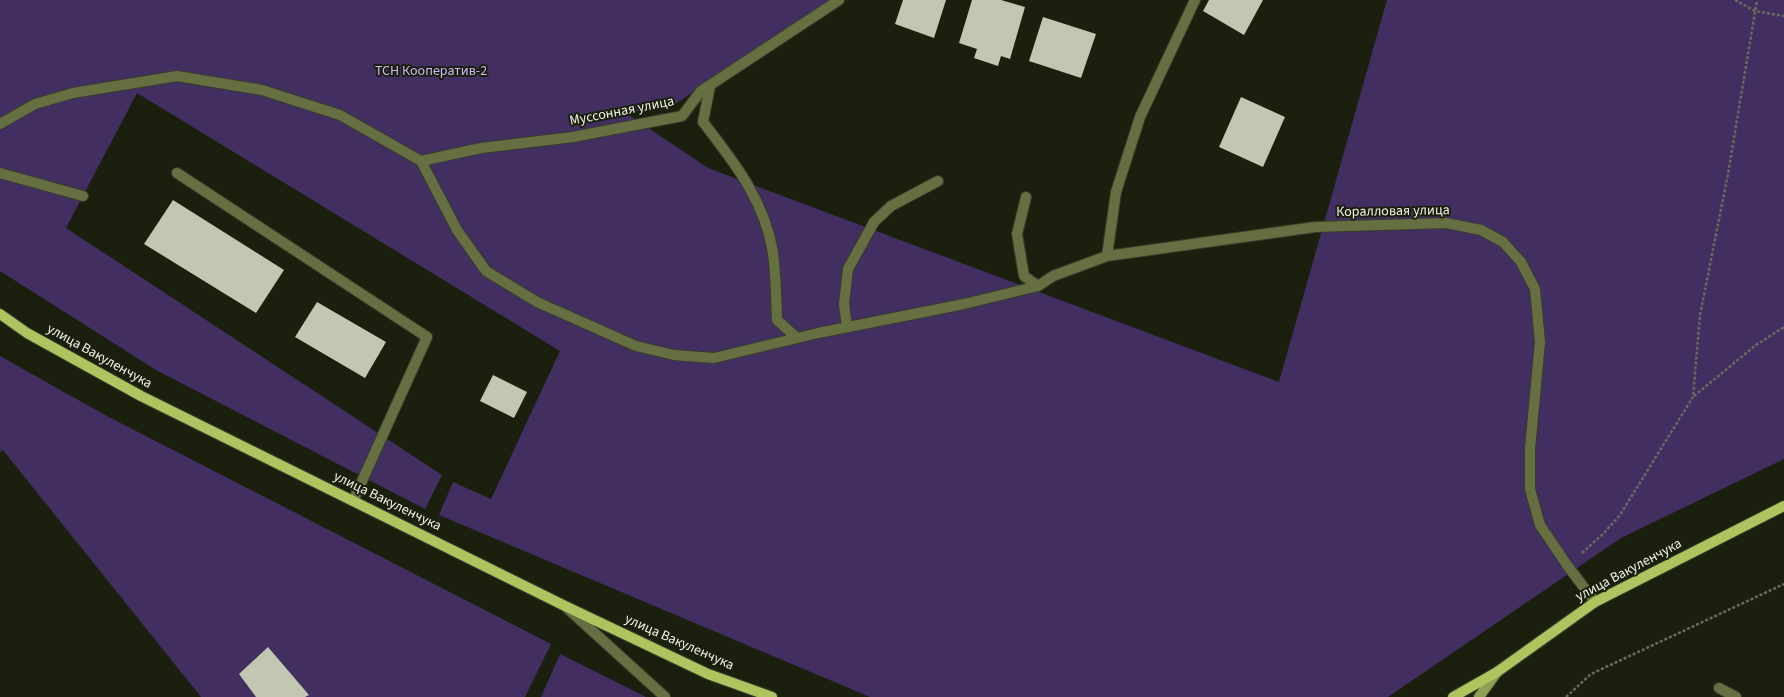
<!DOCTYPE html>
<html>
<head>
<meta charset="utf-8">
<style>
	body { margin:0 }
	canvas { display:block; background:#1b1f0e }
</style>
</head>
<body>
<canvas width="1784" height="697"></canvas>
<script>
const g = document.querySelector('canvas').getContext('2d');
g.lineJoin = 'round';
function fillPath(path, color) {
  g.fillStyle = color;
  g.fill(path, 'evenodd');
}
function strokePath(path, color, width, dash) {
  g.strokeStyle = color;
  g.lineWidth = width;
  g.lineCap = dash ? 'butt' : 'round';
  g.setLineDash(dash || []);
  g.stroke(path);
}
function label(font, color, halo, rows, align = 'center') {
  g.font = font + ' "Source Sans 3",sans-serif';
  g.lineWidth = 4;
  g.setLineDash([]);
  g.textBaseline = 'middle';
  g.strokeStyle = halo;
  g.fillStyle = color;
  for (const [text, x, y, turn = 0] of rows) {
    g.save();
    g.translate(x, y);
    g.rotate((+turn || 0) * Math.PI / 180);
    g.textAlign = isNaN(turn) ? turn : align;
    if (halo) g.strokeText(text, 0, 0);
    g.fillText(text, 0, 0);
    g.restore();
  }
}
fillPath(new Path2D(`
	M0,0H832L675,104L626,113L708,168L1279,382L1387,0H1784V459L1621,538L1388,697H870L439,515L453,482L491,499L560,351L137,93L66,228L442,475L425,509L156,370L0,271Z
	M0,356L103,414L551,644L525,697H201L3,450L0,452Z
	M560,654L646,697H541Z`), '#422e61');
fillPath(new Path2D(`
	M903,0H946L934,38L895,24Z
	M972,0H1001L1025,7L1010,59L1001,56L998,66L974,58L977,49L959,43Z
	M1209,0H1263L1244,35L1203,11Z
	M1043,17L1096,34L1081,78L1029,61Z
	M1241,97L1285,117L1263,167L1219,147Z
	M173,200L284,270L256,313L144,244Z
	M317,302L386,342L365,378L295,337Z
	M493,375L527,392L514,418L480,401Z
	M268,647L309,695L305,697H256L239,674Z`), '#c1c7b1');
const lane = new Path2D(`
	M0,173L83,196
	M177,173L427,337L353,501
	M566,607L665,697
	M1719,688L1736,697`);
const street = new Path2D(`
	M710,86L703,122C734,162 765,201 773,253C776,275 776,298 777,320L797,338
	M0,124L35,104L73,93L177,76L262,90L340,115L421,161L457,230L486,271L537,302L636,346L674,355L714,358L818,333L964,304L1038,286L1053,276L1107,256L1315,227L1446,223L1481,230L1503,242L1521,262L1535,289L1540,342L1530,449V489L1540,525L1567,565L1595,602
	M421,161L481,148L573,137L682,116L701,91L839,0
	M1026,197L1017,234L1024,276L1038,286
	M1107,256L1116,192L1140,117L1195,0
	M847,327L844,304L848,269L874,222L891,206L938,181`);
const secondary = new Path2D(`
	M1479,697L1497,672`);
const primary = new Path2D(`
	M0,314L27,333L141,396L563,605L708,674L772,697
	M1453,697L1497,672L1595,602L1784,506`);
strokePath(lane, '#393d2c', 12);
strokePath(street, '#393d2c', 12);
strokePath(secondary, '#393d2c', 12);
strokePath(primary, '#393d2c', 12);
strokePath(new Path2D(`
	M1735,0L1755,11L1784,16
	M1694,396L1756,345L1784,327
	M1582,553L1603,534L1620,515L1693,397L1700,315L1728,174L1757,0
	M1566,697L1591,674L1784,584`), '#686c5c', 2.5, [3, 2]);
strokePath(lane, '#656f41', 10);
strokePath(street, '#656f41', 10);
strokePath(secondary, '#8e9f52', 10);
strokePath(primary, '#aec45f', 10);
label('14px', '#ceb7fc', '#1b1f0e', [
	["ТСН Кооператив-2",431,72]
]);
label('14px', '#f0f3e7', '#1b1f0e', [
	["Муссонная улица",622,112,-11],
	["Коралловая улица",1393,212,-1],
	["улица Вакуленчука",99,357,29],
	["улица Вакуленчука",387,502,26],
	["улица Вакуленчука",1629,571,-28],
	["улица Вакуленчука",679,643,24]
]);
</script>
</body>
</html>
